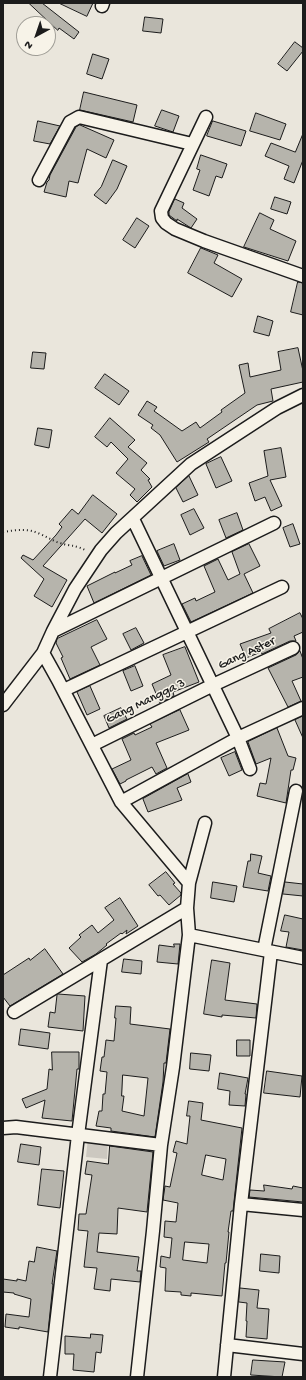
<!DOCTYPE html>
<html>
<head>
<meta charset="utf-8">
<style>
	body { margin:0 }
	#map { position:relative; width:306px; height:1380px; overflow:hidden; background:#eae6dc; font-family:"Gochi Hand",sans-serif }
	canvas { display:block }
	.frame { position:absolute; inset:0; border:4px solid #1c1c1c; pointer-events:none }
	.north { position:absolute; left:16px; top:16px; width:40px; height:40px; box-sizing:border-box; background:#f7f3e8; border:1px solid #9f9d96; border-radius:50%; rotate:220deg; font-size:11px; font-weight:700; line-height:16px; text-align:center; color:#1c1c1c }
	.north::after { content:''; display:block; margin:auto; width:14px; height:18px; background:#1c1c1c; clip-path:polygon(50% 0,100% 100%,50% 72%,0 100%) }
</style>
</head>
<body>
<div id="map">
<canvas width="306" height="1380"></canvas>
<div class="frame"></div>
<div class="north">N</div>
</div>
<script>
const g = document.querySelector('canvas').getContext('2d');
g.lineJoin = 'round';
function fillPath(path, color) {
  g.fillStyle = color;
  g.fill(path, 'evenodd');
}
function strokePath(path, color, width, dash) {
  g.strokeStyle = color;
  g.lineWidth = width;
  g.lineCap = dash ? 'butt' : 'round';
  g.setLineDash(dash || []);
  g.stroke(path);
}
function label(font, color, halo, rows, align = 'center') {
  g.font = font + ' "Gochi Hand",sans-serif';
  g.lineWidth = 3;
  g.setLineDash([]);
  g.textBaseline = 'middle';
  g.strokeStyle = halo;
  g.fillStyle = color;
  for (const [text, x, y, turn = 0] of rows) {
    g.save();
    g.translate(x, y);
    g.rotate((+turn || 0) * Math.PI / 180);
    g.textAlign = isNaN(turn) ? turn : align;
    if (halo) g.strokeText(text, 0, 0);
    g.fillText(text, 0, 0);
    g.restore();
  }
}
fillPath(new Path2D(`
	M88,1138L108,1140L107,1159L86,1157Z`), '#ccc8c0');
const building = new Path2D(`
	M29,3H42L79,32L74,39L59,28L58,30Z
	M59,3H93L87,16Z
	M145,17L163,19L161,33L143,31Z
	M295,42L303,48V51L287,71L278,64Z
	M93,54L109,59L102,79L87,74Z
	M84,92L137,105L133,122L80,110Z
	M162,110L179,116L173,132L155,126Z
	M256,113L286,124L280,140L250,131Z
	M38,121L60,126L50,144L34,141Z
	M213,121L246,131L241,146L207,136Z
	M80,125L114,140L106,158L87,149L78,183L69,181L66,197L44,192L47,182L49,180L50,175L76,127Z
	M303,134V160L294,183L284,179L289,166L265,156L271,143L295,152Z
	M201,155L227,164L222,178L216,176L209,196L193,190L200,170L197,169Z
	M113,160L127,166L117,189L106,204L94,195L101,187Z
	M275,197L291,202L287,214L271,209Z
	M175,199L184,203L182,208L197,219L191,228L177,219V221L169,215V212Z
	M260,213L274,220L270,229L296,241L288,261L244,247Z
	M137,218L149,226L135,248L123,240Z
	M201,248L218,255L214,263L242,279L232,297L188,273Z
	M298,282L303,283V315L291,312Z
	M258,316L273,321L269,336L254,332Z
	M298,348L303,371V382L271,389L273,401L257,405L207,439L209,442L177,462L160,435L151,428L153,425L138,415L147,401L157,407L154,411L182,431L196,422L200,428L222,412L221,410L245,393L239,365L248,363L250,377L281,370L278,352Z
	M33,352L46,353L44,369L31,368Z
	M105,374L129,391L119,405L95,388Z
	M110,418L135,440L128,447L147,463L141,470L150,479L148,480L152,487L137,502L130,495L135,489L116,473L128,459L111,442L107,447L95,437Z
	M38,428L52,430L49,448L35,445Z
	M281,448L286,477L270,480L282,506L271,511L265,497L255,501L249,483L268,476L264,451Z
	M221,457L232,481L216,488L206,464Z
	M189,476L198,495L183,502L176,488Z
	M93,495L117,514L102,533L85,519L43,566L67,580L52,607L34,596L44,579L21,558L23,555L33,560L56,535L62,527L59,524L72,509L78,514Z
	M194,509L204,528L190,535L181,515Z
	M237,513L243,530L226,538L219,520Z
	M293,524L300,544L290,547L283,528Z
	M174,544L180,560L164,566L157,551Z
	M249,544L260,566L244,574L253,593L191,622L182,604L195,598L196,601L215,592L204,566L218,559L228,580L240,574L232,552Z
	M142,556L151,575L94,603L87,586L115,572V573L132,565L130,561Z
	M300,613L303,619V632L294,636L296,641H290L262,654L261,652L246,658L240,644L271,633L269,629Z
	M97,620L107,639L91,647L100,665L70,679L61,658L63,657L56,643L57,639Z
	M136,628L144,643L131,650L123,634Z
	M185,647L199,682L173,692L174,696L160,703L152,684L171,675L163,655Z
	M300,651L303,659V677L292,681L301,701L288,707L268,668L296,655Z
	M135,666L143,686L131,691L123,671Z
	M90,686L100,709L87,715L77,692Z
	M121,708L127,719L109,728L104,716Z
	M180,710L189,730L156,743L167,768L156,774L152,767L126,780V781L120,784L112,769L131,760L122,739L134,733L135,735L152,727L150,724Z
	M303,716V738L295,720Z
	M277,728L288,756L296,758L293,770H291L286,803L257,796L260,783L266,784L271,758L256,764L248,742Z
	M235,752L242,770L229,776L221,758Z
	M188,774L191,782L177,788L182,800L148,812L143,799Z
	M251,854L262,856L258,873L271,876L268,891L243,887L248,861H250Z
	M166,872L175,883L173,884L181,893V895L169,905L160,895L158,896L149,885Z
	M213,882L237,886L234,902L211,898Z
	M285,882L303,884V896L283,894Z
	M120,898L138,926L126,934L127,930L122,934L121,933L106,944L107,945L96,954L82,962L69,948L81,937L79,935L92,925L98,933L114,920L105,908Z
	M285,915L303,919V950L286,947L289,932L281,931Z
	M174,944H180L178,964L157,962L159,945L174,947Z
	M45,949L63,974L10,1006L3,997V975L29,958L30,960Z
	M124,959L142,961L141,974L122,972Z
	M212,960L230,963L225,1000L257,1004L256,1018L222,1015V1017L204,1014Z
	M58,994L85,996L83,1031L48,1027L50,1012L55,1013L57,995Z
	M116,1006L131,1007L130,1024L170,1029L166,1063H164L163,1082L155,1137L111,1131V1128L96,1126L99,1111H102L103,1094H105L107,1072L100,1071L102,1057H104L106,1040L114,1041L116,1018H115ZM123,1075L148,1078L144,1116L122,1111L124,1096H122Z
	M21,1029L50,1033L48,1049L19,1045Z
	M237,1040H250V1056H237Z
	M52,1052H79V1069H77L72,1121L42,1118L45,1100L26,1108L22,1099L47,1089L49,1069L52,1070Z
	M191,1053L211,1055L209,1071L190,1069Z
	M267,1071L302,1076L300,1097L264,1093Z
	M220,1073L248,1078L245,1094H246L245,1106L229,1105L230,1091L218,1089Z
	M189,1101L203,1103L201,1120L242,1128L233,1211H231L228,1232H229L226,1263H225L222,1296L191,1293V1296L181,1295V1292L165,1291L166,1268L160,1267L161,1256L170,1258L172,1238L164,1237L165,1221L176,1222L178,1203L163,1200L165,1186L170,1187L177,1153L173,1152L176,1141L187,1144L190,1116H187ZM206,1155L226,1159L223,1180L202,1175ZM185,1242L209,1244L207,1263L183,1260Z
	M21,1144L41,1147L39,1165L18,1162Z
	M110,1146L153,1152L147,1212L118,1208L117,1234L99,1233L97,1252L139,1257L137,1271H141L140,1282L111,1279L110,1291L94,1289L97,1268L84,1267L88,1231L78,1230L79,1214H86L92,1175L85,1174L87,1161L108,1164Z
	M42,1169L64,1171L60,1208L38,1205Z
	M264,1185L292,1189L293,1186L303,1188V1202L249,1197L250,1190L264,1191Z
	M37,1247L57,1251L52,1284H53L48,1332L19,1327V1329L5,1327L6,1314L29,1317L31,1299L14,1294V1293L3,1292V1279L17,1281V1279L26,1281L29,1261L34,1262Z
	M261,1254L280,1256L279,1273L260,1271Z
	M240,1288L259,1290L257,1308L269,1309L267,1339L246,1337L247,1321H246L247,1303L239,1302Z
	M91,1334L103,1335L101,1353L96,1352L94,1372L73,1370L74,1354H65V1336L90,1338Z
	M253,1360L285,1362L282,1377L251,1375Z`);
fillPath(building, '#b6b4ac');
strokePath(building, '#1c1c1c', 1);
const minor = new Path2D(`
	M102,6L103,3
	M206,117L161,211L162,218L166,223L175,229L204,241L303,276
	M39,180L70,122L79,117L192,144
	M133,519L238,738L250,769
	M53,631L274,523
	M64,690L282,587
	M3,705L43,653
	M92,745L213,685L293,648
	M121,802L238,738L303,708
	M189,883L205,823
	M189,935L303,958
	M264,950L296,791
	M14,1012L187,908L189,883L121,802L58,680L43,653L53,631L75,589L101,550L116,533L191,464L277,408L303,395
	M3,1128L16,1127L161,1145
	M241,1204L303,1210
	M227,1345L303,1354
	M50,1377L78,1135L101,960
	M137,1377L153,1231L161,1145L173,1067L189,935L187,908
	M224,1377L241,1204L271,952`);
strokePath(minor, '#1c1c1c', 15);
strokePath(new Path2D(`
	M3,532C16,530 28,528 40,534C47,537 53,541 60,543C72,547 74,544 87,551`), '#1c1c1c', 2, [1, 3]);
strokePath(minor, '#f7f3e8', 12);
label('13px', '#1c1c1c', '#f7f3e8', [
	["Gang Aster",247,654,-25],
	["Gang Mangga 3",146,702,-26]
]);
</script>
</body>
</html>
